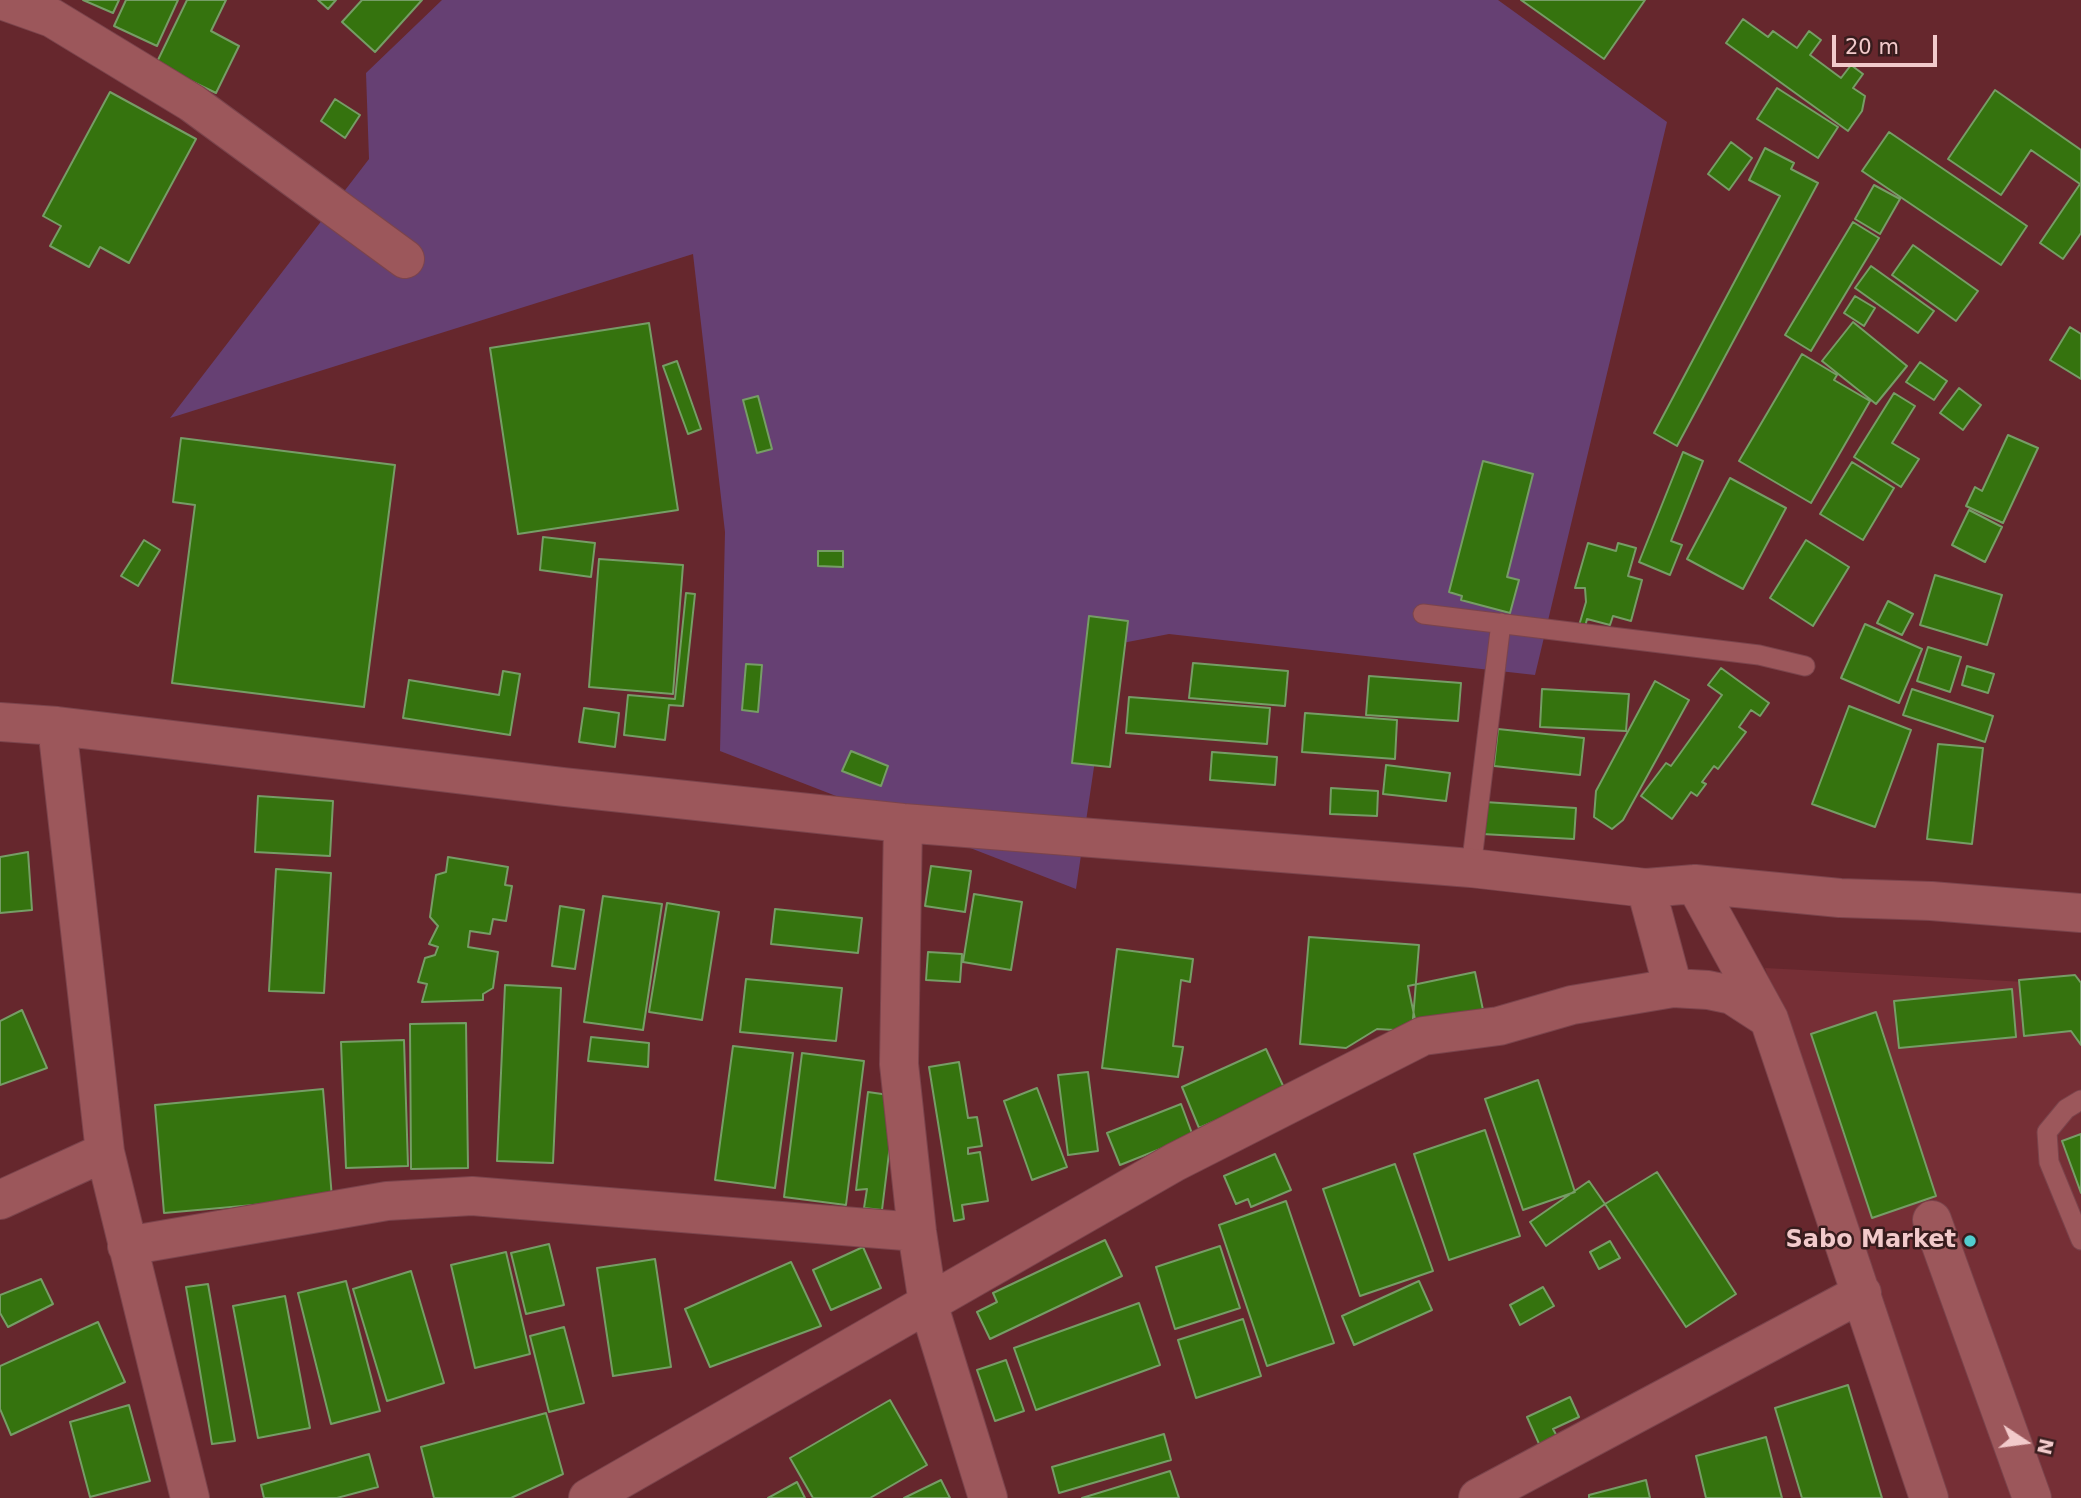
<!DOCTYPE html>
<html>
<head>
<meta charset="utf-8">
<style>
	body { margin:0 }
	#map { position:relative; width:2081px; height:1498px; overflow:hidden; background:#66272d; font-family:"DejaVu Sans",sans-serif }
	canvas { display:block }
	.north { position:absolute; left:1990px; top:1407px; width:70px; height:70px; -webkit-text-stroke:5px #381c1d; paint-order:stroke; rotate:103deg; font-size:19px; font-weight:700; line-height:28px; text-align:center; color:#f2cacb }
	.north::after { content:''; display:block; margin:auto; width:24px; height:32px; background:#f2cacb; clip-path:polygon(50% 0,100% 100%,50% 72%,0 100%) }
	.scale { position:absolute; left:1832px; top:35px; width:105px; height:32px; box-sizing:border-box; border:4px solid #f2cacb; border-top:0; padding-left:9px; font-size:21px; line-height:24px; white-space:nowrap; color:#f2cacb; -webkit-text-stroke:5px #381c1d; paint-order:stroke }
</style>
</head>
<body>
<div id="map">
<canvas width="2081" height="1498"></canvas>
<div class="north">N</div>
<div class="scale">20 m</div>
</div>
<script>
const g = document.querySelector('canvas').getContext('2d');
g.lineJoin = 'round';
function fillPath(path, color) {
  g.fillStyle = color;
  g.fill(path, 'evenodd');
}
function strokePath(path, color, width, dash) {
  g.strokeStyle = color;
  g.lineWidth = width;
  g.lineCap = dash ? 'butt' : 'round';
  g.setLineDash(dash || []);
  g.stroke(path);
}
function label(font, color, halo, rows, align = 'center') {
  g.font = font + ' "DejaVu Sans",sans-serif';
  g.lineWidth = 5;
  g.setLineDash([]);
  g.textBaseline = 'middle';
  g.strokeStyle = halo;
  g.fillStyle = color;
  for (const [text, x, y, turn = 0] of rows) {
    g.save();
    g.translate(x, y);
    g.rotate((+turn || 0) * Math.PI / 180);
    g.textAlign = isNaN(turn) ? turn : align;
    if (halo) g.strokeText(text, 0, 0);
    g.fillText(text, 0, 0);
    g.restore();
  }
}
fillPath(new Path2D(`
	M1765,968L2081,985V1498H1948Z`), '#762f36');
fillPath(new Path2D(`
	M442,0H1498L1667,122L1535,675L1169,634L1112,645L1076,889L720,751L725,532L693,254L170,418L369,159L366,73Z`), '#664073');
const building = new Path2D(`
	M83,0H119L113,13Z
	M126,0H178L157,46L114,26Z
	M187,0H226L211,31L239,46L216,93L156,64Z
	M318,0H336L328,9Z
	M362,0H422L375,52L342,22Z
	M1521,0H1645L1604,59Z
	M1743,19L1768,37L1773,31L1797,48L1809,31L1821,40L1810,55L1841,78L1851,65L1863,74L1853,88L1865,96L1862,111L1848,131L1726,43Z
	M1777,88L1838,127L1818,158L1757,119Z
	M1995,90L2081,150V233L2063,259L2040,243L2080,184L2031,150L2001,195L1948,159Z
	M110,92L196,139L129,263L100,247L89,267L50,246L61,226L43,216Z
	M335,99L360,115L345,138L321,121Z
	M1889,132L2027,226L2001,265L1862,171Z
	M1731,142L1752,158L1729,190L1708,174Z
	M1765,148L1794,163L1791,169L1818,183L1677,446L1654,433L1780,196L1749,180Z
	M1874,185L1900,199L1880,234L1855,219Z
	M1853,222L1879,238L1811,351L1785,335Z
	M1913,245L1978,291L1956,321L1892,275Z
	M1871,266L1934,311L1918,333L1855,288Z
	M1855,296L1875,308L1864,326L1844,313Z
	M1853,322L1907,366L1876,404L1822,361Z
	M649,323L678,510L518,534L490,348Z
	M2070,327L2081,334V379L2050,360Z
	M1802,354L1837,375L1834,380L1870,401L1811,503L1739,461Z
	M677,361L701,429L688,434L663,366Z
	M1920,362L1947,381L1934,400L1906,382Z
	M1959,388L1981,405L1963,430L1940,413Z
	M1894,393L1915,406L1892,443L1919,459L1901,487L1854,457Z
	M758,396L772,449L757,453L743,400Z
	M2008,435L2038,448L2003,523L1966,506L1975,487L1982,491Z
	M181,438L395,465L364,707L172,683L195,505L173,502Z
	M1683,452L1703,461L1671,541L1682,545L1670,575L1639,562Z
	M1483,461L1533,474L1507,577L1519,580L1510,613L1461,600L1462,596L1449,592Z
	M1852,462L1894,488L1863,540L1820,514Z
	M1730,478L1786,508L1743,589L1687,559Z
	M1969,510L2002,527L1985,562L1952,545Z
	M543,537L595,543L591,577L540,570Z
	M144,540L160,550L138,586L121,576Z
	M1806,540L1849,567L1813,626L1770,598Z
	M1588,543L1616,551L1618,543L1636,548L1628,576L1642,580L1631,621L1613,616L1610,625L1587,619L1584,631L1578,629L1586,602L1585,588H1575Z
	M818,551H843V567L818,566Z
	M599,559L683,565L673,694L589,687Z
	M1935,575L2002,595L1987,645L1920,625Z
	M686,593L695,594L683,706L669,705L665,740L624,735L628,695L675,699Z
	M1888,601L1913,614L1902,635L1877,623Z
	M1089,616L1128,621L1110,767L1072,763Z
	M1865,624L1922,649L1899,703L1841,678Z
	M1928,647L1961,657L1950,692L1917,681Z
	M1193,663L1288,671L1285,706L1189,698Z
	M746,664L762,665L758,712L742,710Z
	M1967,666L1994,674L1988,693L1962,685Z
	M1721,668L1769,703L1760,716L1751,710L1739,727L1746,732L1718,769L1714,766L1702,782L1706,784L1697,796L1691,792L1672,819L1641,796L1666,763L1671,766L1722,695L1708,685Z
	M503,671L520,674L510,735L403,718L409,680L499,695Z
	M1369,676L1461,683L1458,721L1366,715Z
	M1655,681L1689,700L1623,820L1612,829L1594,817L1596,791Z
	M1542,689L1629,694L1626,731L1540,727Z
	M1912,689L1993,716L1985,742L1903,715Z
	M1129,697L1270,708L1267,744L1126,733Z
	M1849,706L1911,730L1875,827L1812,804Z
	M584,708L619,713L615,747L579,742Z
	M1305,713L1397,720L1395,759L1302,752Z
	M1498,729L1584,738L1580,775L1494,766Z
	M1938,744L1983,748L1972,844L1927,839Z
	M851,751L888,766L881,786L842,771Z
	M1212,752L1277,757L1275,785L1210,780Z
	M1386,765L1450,773L1446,801L1383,794Z
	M1331,788L1378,791L1377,816L1330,814Z
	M258,796L333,801L330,856L255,852Z
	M1485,802L1576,808L1574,839L1482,834Z
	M28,852L32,910L0,913V857Z
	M448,857L508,867L505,885L512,886L506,921L493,919L490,934L470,931L468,947L498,952L493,988L483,994V1000L422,1002L427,984L418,982L425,958L435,955L438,947L429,944L438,926L430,917L436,875L446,872Z
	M931,866L971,871L965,912L925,906Z
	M276,869L331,873L324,993L269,991Z
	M974,894L1022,902L1011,970L963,962Z
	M603,896L662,904L643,1030L584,1022Z
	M667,903L719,912L702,1020L649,1012Z
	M560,906L584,910L575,969L552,966Z
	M775,909L862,918L858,953L771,944Z
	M1309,937L1419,945L1412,1031L1377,1029L1346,1048L1300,1044Z
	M1117,949L1193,959L1190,982L1181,980L1173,1046L1183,1047L1178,1077L1102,1068Z
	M928,952L962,954L960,982L926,980Z
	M1475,972L1483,1010L1416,1024L1408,986Z
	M2075,975L2081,983V1045L2071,1031L2024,1036L2019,980Z
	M746,979L842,988L836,1041L740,1032Z
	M505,985L561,988L553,1163L497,1161Z
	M2012,989L2016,1037L1899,1048L1894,1001Z
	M22,1010L47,1068L0,1085V1021Z
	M1876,1012L1936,1196L1872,1218L1811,1034Z
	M466,1023L468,1168L411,1169L410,1024Z
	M591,1037L649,1043L648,1067L588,1061Z
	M404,1040L408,1166L346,1168L341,1042Z
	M733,1046L793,1053L775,1188L715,1180Z
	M1266,1049L1285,1090L1199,1128L1182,1087Z
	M802,1053L864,1061L846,1205L784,1197Z
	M959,1062L968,1118L977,1117L982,1146L968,1148V1154L980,1152L988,1201L962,1205L964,1219L954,1221L929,1067Z
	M1088,1072L1098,1151L1068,1155L1058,1075Z
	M1538,1080L1575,1192L1523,1210L1485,1099Z
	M1037,1088L1067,1167L1032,1180L1004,1101Z
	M323,1089L332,1198L164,1213L155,1105Z
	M868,1092L896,1096L882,1210L864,1208L867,1189L856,1190Z
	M1181,1104L1193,1136L1120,1165L1107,1133Z
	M1485,1130L1520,1236L1449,1260L1414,1154Z
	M2081,1134V1193L2062,1141Z
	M1275,1154L1291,1190L1251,1207L1248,1199L1236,1204L1224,1176Z
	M1395,1164L1433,1271L1360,1296L1323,1189Z
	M1657,1172L1736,1294L1686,1327L1605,1204Z
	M1589,1181L1605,1204L1546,1246L1530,1222Z
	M1286,1201L1334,1343L1267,1366L1219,1225Z
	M1105,1240L1122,1276L990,1339L977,1312L997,1302L993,1293Z
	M1610,1241L1620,1258L1599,1269L1590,1252Z
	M549,1244L564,1305L526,1314L511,1253Z
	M1220,1246L1240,1308L1175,1329L1156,1267Z
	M863,1247L881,1288L831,1310L813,1270Z
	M506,1252L530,1354L475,1368L451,1265Z
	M655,1259L671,1367L613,1376L597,1268Z
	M791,1262L821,1326L710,1367L685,1309Z
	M411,1271L444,1383L387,1401L353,1289Z
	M41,1279L53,1304L8,1327L0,1313V1295Z
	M346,1281L380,1411L331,1424L298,1293Z
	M1419,1281L1432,1310L1354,1345L1342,1316Z
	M208,1284L235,1441L212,1444L186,1287Z
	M1543,1287L1554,1306L1520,1325L1510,1305Z
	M285,1296L310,1428L258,1438L233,1306Z
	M1139,1303L1160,1365L1036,1410L1014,1348Z
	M1243,1319L1261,1376L1196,1398L1178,1340Z
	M98,1322L125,1382L11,1435L0,1409V1366Z
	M564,1327L584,1403L549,1412L530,1336Z
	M1006,1360L1024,1411L995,1421L977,1370Z
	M1848,1385L1882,1498H1802L1775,1408Z
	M1570,1397L1579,1417L1553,1429L1558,1438L1540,1446L1527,1417Z
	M890,1400L927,1465L870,1498H813L790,1458Z
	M129,1405L150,1481L90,1497L70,1422Z
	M546,1413L563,1474L511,1498H434L421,1447Z
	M1164,1434L1171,1460L1059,1493L1052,1467Z
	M1766,1437L1782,1498H1706L1696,1456Z
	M369,1454L378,1487L337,1498H264L261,1485Z
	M1170,1471L1179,1498H1082Z
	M941,1480L950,1498H904Z
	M1646,1480L1650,1498H1589V1495Z
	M797,1482L805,1498H768Z`);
fillPath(building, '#35730e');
strokePath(building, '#769d66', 2);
const service = new Path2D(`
	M1423,614L1759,655L1805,666
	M1471,868L1501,623
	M2081,1100L2066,1109L2047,1132L2049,1162L2081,1240`);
const minor = new Path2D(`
	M1,0L52,18L192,103L405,259
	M0,722L57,726L564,787L903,823L1471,868L1646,888L1695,884L1840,898L1931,901L2081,913
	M57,726L105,1152L190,1498
	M903,823L899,1064L917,1232L928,1303L988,1498
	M1695,884L1769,1019L1929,1498
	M1673,988L1708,990L1732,995L1769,1019
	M0,1200L105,1152
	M1932,1220L2032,1498
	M127,1246L387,1201L472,1196L917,1232
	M588,1498L1175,1162L1423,1036L1499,1026L1572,1005L1673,988L1646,888
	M1478,1498L1862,1293`);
strokePath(service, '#7b444c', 21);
strokePath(minor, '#7b444c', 40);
strokePath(service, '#9c575b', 19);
strokePath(minor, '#9c575b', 38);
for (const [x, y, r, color] of [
	[1970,1241,7,"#52cdcf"]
]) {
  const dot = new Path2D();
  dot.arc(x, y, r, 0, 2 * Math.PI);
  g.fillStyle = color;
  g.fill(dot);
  strokePath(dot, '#381c1d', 2.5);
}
label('bold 24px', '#f2cacb', '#381c1d', [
	["Sabo Market",1956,1241]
], 'right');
</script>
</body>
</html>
